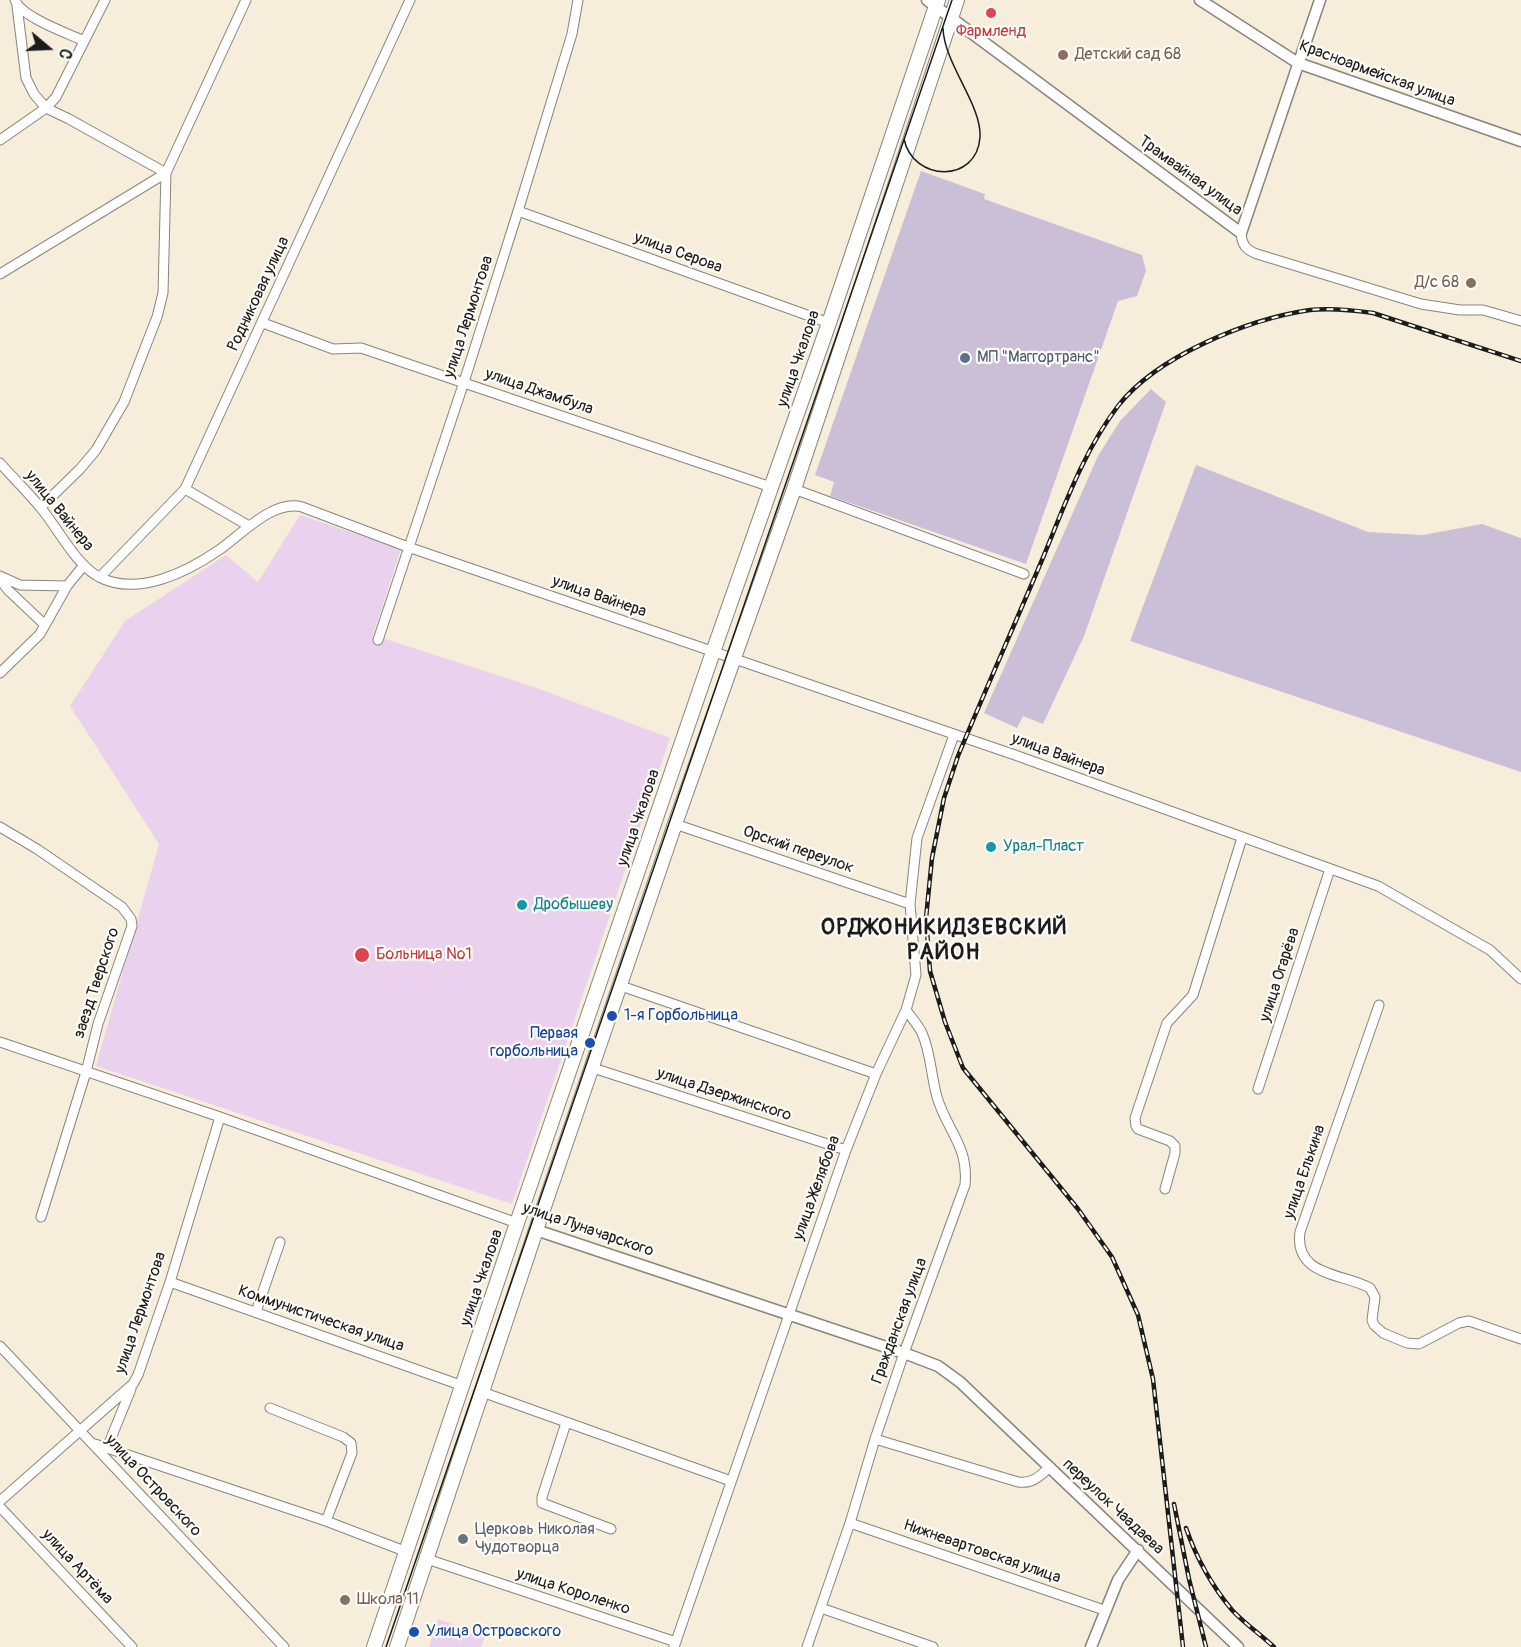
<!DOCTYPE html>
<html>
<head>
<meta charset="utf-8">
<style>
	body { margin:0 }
	#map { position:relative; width:1521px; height:1647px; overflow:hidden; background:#f6eedb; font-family:Pangolin,sans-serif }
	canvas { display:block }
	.north { position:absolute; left:18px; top:18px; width:60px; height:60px; -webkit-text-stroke:4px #fdfcf7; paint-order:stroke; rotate:109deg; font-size:16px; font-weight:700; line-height:24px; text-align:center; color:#1c1c1c }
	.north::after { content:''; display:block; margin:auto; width:21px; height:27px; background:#1c1c1c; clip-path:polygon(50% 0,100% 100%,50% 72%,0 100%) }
</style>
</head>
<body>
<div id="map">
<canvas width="1521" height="1647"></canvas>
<div class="north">С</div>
</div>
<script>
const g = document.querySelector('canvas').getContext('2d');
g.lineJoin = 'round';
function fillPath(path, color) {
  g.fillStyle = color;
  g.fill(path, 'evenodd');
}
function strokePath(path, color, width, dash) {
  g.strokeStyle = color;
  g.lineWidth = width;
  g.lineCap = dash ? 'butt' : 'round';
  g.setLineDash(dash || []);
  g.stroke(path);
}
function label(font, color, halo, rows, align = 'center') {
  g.font = font + ' Pangolin,sans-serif';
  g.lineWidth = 4.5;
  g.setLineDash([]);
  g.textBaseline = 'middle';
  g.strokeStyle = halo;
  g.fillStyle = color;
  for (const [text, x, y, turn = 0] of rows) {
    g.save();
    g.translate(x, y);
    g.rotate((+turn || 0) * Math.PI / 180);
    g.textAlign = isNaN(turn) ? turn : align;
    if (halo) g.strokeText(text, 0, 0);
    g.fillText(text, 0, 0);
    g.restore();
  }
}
fillPath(new Path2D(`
	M300,515L401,549L373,635L534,687L670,738L512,1204L96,1066L159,844L70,706L125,621L226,555L258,582Z
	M438,1619L485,1636L481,1647H429Z`), '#ead1ed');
fillPath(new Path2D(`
	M921,171L985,194L984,199L1142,255L1146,271L1137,296L1118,301L1026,564L830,496L834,482L815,475Z
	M1151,389L1166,402L1084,636L1043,724L1023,716L1017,728L984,713L1098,456L1120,421Z
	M1196,465L1368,532L1423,535L1482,524L1521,538V772L1130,641Z`), '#cabfd7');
const minor = new Path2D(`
	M15,0C21,17 67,33 84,41
	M17,6L26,78L34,94L46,108L69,119L166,173
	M0,140L46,108L56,97L105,0
	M518,211L829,323
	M1241,233C1242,245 1246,250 1257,254L1421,304L1460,310H1483L1521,321
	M0,274L166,173
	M263,323L333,349L361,348L771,487
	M0,463C13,478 28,492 40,507C58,528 75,564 99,577C138,597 187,572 219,550C241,535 273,499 302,507L408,547L1015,755L1378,886L1490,950L1521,979
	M185,489L249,526
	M794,489L1024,574
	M41,507L80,469L96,450L124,402L157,317L163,293L166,173L246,0
	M0,576L20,585L67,586
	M100,577L185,489L410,0
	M0,579L8,590L45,625
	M378,640L464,382L518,211L572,34L578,0
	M0,673L40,634L67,586L84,565
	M675,824L910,904
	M0,827L37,849L122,907L131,919L132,926L98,1024L86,1072L41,1217
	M621,986L876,1074
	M1379,1005L1300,1232C1294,1276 1342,1273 1370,1288L1375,1297L1372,1320L1374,1325L1383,1333L1407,1343L1419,1344L1459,1323L1469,1321L1521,1339
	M0,1042L220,1117L517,1223
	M593,1068L846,1150
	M1258,1089L1330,869
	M1165,1189L1175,1153V1146L1170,1141L1138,1129L1136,1126L1135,1118L1167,1023L1193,995L1242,838
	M170,1282L463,1386
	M256,1312L280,1242
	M0,1346L284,1647
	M482,1392L731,1481
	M270,1408L343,1437L351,1443L352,1453L326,1521
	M566,1423L542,1497V1503L611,1529
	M875,1439L1018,1482C1032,1484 1039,1477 1050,1467
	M95,1444L326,1521L407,1552
	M107,1448L131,1389
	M0,1501L133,1384L138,1375L170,1282L220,1117
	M0,1507L132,1647
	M850,1523L1104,1610
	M427,1559L676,1642
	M821,1608L933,1647
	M674,1647L846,1150L876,1074L906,1010L916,975L910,904L917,838L954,735
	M807,1647L850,1523L875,1439L904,1353L965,1185C969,1146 947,1131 937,1097C931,1076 931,1053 922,1033C918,1025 911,1017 906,1010`);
const tertiary = new Path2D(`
	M927,0L1241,233L1320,0
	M1200,0L1298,63L1521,141
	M536,1230L904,1353L938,1366L960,1382L1238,1647
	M1091,1647L1118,1580L1138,1550`);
const primary = new Path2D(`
	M374,1647L517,1223L713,652L829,323L938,0
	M397,1647L536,1230L675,824L794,489L957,0`);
strokePath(minor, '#89857c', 11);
strokePath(tertiary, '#89857c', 13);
strokePath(primary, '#89857c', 16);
strokePath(minor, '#fff', 9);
strokePath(tertiary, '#fff', 10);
strokePath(primary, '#fff', 14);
strokePath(new Path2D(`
	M904,139C913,182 977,184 980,137C982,105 944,64 943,28
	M386,1647L952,0`), '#1c1c1c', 1.5);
const rail = new Path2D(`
	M1174,1504L1189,1579L1206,1647
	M1186,1528C1196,1557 1212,1586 1232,1610C1244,1623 1261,1635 1274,1647
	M1183,1647L1153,1379L1138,1315L1112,1257L1078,1209L963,1068L945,1022L930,971L926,918L932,858L944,798L958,756C985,691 1014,626 1042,560C1064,507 1083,452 1118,406C1157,356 1248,319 1310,310C1330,308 1352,310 1373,313L1521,361`);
strokePath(rail, '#1c1c1c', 4.5);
strokePath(rail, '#fdfcf7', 2, [7]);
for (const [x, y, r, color] of [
	[991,13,6,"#e0444e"],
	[1063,55,6,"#8d6e63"],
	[1471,283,6,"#8d6e63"],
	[965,358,6,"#5c6f8a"],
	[991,847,6,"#0f9aa8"],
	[522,905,6,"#0f9aa8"],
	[362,955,8,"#e0444e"],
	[612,1016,6,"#1a4fb4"],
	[590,1043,6,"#1a4fb4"],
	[463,1539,6,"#6b7280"],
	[345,1600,6,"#8d6e63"],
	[414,1632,6,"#1a4fb4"]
]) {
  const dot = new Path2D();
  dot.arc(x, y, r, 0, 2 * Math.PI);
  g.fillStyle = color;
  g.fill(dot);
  strokePath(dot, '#fdfcf7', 2);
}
label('16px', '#be3a42', '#fdfcf7', [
	["Фармленд",991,32],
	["Больница №1",376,955,"left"]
]);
label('16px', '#785e54', '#fdfcf7', [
	["Детский сад 68",1075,55],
	["Д/с 68",1459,283,"right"],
	["Школа 11",357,1600]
], 'left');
label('16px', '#1c1c1c', '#fdfcf7', [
	["Красноармейская улица",1377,74,20],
	["Трамвайная улица",1190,176,36],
	["улица Серова",678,253,20],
	["Родниковая улица",259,294,-65],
	["улица Лермонтова",469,317,-72],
	["улица Чкалова",799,359,-71],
	["улица Джамбула",539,392,19],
	["улица Вайнера",59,511,51],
	["улица Вайнера",599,597,19],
	["улица Вайнера",1058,755,20],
	["улица Чкалова",639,818,-71],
	["Орский переулок",798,850,19],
	["улица Огарёва",1280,975,-72],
	["заезд Тверского",97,983,-72],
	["улица Дзержинского",724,1095,18],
	["улица Елькина",1305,1172,-71],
	["улица Желябова",817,1188,-70],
	["улица Луначарского",588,1230,19],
	["улица Чкалова",482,1278,-71],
	["улица Лермонтова",141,1313,-71],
	["Коммунистическая улица",321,1319,19],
	["Гражданская улица",900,1321,-70],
	["улица Островского",153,1486,47],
	["переулок Чаадаева",1113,1507,43],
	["Нижневартовская улица",982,1552,19],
	["улица Артёма",77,1567,47],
	["улица Короленко",573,1592,18]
]);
label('16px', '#4e5e75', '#fdfcf7', [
	["МП \"Маггортранс\"",977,358]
], 'left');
label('16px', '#0d838f', '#fdfcf7', [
	["Урал-Пласт",1003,847],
	["Дробышеву",534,905]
], 'left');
label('16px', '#164399', '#fdfcf7', [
	["1-я Горбольница",624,1016],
	["Первая",578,1034,"right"],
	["горбольница",578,1052,"right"],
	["Улица Островского",426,1632]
], 'left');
label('16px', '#5b616d', '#fdfcf7', [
	["Церковь Николая",475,1530],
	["Чудотворца",475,1548]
], 'left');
g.letterSpacing = '1.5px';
label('bold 22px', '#1c1c1c', '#fdfcf7', [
	["ОРДЖОНИКИДЗЕВСКИЙ",944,928],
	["РАЙОН",944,953]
]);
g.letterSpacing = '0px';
</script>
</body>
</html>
